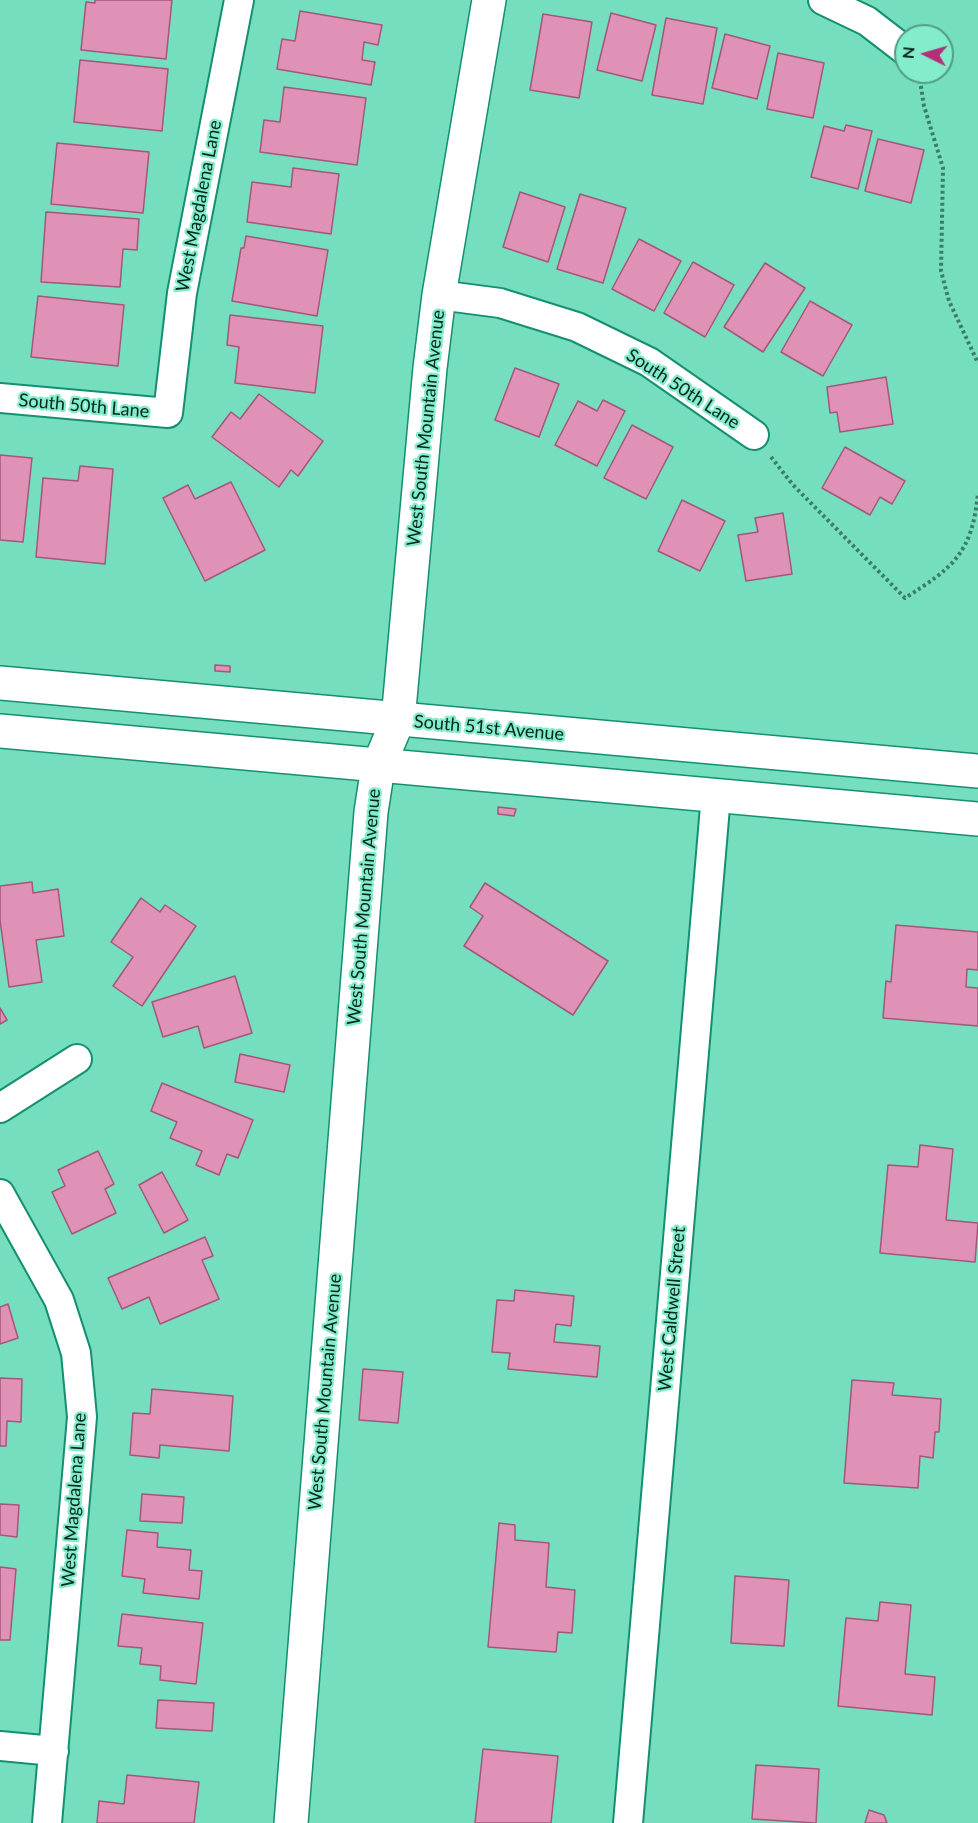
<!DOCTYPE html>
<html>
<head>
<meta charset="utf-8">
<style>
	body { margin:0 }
	#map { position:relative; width:978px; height:1823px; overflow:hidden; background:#75debe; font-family:Lato,sans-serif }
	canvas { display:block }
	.north { position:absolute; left:894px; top:24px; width:60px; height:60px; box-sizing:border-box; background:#83eccb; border:2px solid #509d85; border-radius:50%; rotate:275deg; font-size:16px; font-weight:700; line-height:24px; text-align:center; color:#03261d }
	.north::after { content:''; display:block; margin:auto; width:21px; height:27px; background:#b33078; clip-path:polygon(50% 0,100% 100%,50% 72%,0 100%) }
</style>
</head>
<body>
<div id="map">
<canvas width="978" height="1823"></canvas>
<div class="north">N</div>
</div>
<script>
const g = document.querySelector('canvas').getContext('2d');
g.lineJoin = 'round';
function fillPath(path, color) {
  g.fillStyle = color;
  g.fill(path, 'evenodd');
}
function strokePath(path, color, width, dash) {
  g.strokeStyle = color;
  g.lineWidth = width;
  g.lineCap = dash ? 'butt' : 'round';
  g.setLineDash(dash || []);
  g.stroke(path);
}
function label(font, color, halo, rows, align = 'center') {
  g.font = font + ' Lato,sans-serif';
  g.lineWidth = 4.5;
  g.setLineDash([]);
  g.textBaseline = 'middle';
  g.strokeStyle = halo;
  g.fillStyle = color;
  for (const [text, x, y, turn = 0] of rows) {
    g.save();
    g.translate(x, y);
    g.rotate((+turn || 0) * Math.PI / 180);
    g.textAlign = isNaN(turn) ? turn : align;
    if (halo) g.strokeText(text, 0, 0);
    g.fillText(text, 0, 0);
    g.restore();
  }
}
const building = new Path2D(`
	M95,0H172L166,59L81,50L86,2L95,3Z
	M300,11L382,25L378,45L364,42L362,60L375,62L371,85L277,69L282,39L295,41Z
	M611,13L656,25L642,81L597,70Z
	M543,14L592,22L579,98L530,90Z
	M666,18L717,28L703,104L652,95Z
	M725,34L770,46L757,99L712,88Z
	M778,53L824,63L813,118L767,109Z
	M80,60L168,69L162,131L74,122Z
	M284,87L366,98L357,165L260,152L264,120L280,122Z
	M846,125L872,131L858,189L811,177L824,126L844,131Z
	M878,139L924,150L911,203L865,191Z
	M57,143L149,152L143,213L51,204Z
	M293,168L339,174L331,234L247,222L252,182L291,187Z
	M520,192L565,207L548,262L503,247Z
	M580,194L626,208L603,283L557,269Z
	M46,212L139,219L137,250L123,249L120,287L41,282Z
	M246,236L328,250L317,316L232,301L241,248H244Z
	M639,239L681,261L654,311L612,289Z
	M693,262L734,285L705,337L664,313Z
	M765,263L805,288L763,352L724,327Z
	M38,296L124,305L118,366L31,357Z
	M810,301L852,325L823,376L781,352Z
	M230,315L323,326L315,393L235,383L239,347L227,345Z
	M515,368L559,384L539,437L495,420Z
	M886,377L893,424L840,432L837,412L830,413L827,387Z
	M259,394L323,441L298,476L291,470L279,487L212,437L231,412L240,419Z
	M603,400L625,411L597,466L555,445L578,401L597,411Z
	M632,425L673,447L646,499L604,478Z
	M845,447L905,481L892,504L880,497L870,515L822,488Z
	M0,455L32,458L23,542L0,540Z
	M80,466L113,469L105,564L36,557L43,478L78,481Z
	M231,482L265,550L205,581L163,498L188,485L195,499Z
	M682,500L725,521L700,571L658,551Z
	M783,513L792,574L746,581L738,535L758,532L755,518Z
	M215,665L230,666V672L215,671Z
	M498,807L516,809L514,816L498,814Z
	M32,882L33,893L58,889L64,936L36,940L42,982L9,987L0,920V886Z
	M485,883L608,961L573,1015L464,946L483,916L470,907Z
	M141,898L160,912L165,905L196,926L142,1006L113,986L133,957L111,942Z
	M896,925L978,932V970L967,969L966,987L978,988V1026L883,1018L886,981L891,982Z
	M235,976L252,1033L204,1048L198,1026L163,1037L152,1002Z
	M0,1008L7,1020L0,1024Z
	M240,1054L290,1065L284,1092L235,1082Z
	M162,1083L253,1120L238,1158L227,1154L219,1175L196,1165L202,1151L170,1138L177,1122L151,1111Z
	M920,1145L953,1149L946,1220L978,1223L975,1262L880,1253L888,1165L918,1167Z
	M98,1151L114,1184L105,1189L116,1213L72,1234L52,1192L65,1186L58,1170Z
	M162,1172L188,1220L164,1233L139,1185Z
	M205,1237L213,1256L202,1260L219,1299L160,1324L149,1297L122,1309L108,1278Z
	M515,1290L574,1296L571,1326L556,1324L554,1342L600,1346L597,1377L508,1369L510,1353L492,1352L497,1300L514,1301Z
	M8,1304L18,1338L0,1344V1307Z
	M363,1369L403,1372L398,1423L359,1420Z
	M0,1378L22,1379L21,1422L7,1421L6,1446H0Z
	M852,1380L894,1383L892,1395L941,1399L939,1432H935L933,1458L920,1456L918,1488L844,1483Z
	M152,1389L233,1396L229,1451L160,1445L159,1458L130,1455L133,1413L150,1414Z
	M142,1494L184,1497L182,1523L140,1521Z
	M0,1504L19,1505L17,1537L0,1535Z
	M499,1523L515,1525V1540L549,1543L546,1587L575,1590L572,1633L558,1632L556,1652L488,1647Z
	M127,1530L158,1533L157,1547L191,1550L189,1570L202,1571L199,1599L143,1593L145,1579L122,1576Z
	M0,1567L16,1569L10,1640H0Z
	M735,1576L789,1580L784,1646L731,1643Z
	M880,1602L911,1605L905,1674L935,1677L932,1715L838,1706L846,1618L878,1621Z
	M122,1614L203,1623L196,1684L160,1680L161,1666L140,1664L142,1648L118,1646Z
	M158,1700L214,1703L212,1731L156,1728Z
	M483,1749L558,1756L551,1823H475Z
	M756,1765L819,1769L816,1823L752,1819Z
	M127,1775L199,1782L194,1823H97L99,1801L124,1804Z
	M869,1810L884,1815L887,1823H865Z`);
fillPath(building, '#df92b5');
strokePath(building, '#a3577b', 1.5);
const street = new Path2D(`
	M823,0L867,21L906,51
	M439,295L500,303L577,327L649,362L754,435
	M0,398L168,413L182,293L239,0
	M0,1108L77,1059
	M0,1194L59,1300L76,1353L82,1417L47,1823
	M0,1746L54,1751
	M628,1823L716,795`);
const secondary = new Path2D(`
	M291,1823L371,812L378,767L398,720L430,368L439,295L489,0`);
const primary = new Path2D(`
	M0,683L978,771
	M0,731L978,819`);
strokePath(street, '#148f72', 32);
strokePath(secondary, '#148f72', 36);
strokePath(primary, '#148f72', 36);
strokePath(new Path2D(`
	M919,74L924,106L943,168L941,271L949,301L978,363
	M771,457L793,485L905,598C954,567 972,553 978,493`), '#397d6a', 4, [3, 3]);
strokePath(street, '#fff', 28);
strokePath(secondary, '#fff', 33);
strokePath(primary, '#fff', 33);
label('18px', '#03261d', '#83eccb', [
	["West Magdalena Lane",199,206,-79],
	["South 50th Lane",683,389,33],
	["South 50th Lane",84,406,5],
	["West South Mountain Avenue",426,428,-84],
	["South 51st Avenue",489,728,5],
	["West South Mountain Avenue",364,907,-85],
	["West Caldwell Street",672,1309,-85],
	["West South Mountain Avenue",325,1392,-85],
	["West Magdalena Lane",74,1500,-86]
]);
</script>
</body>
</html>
